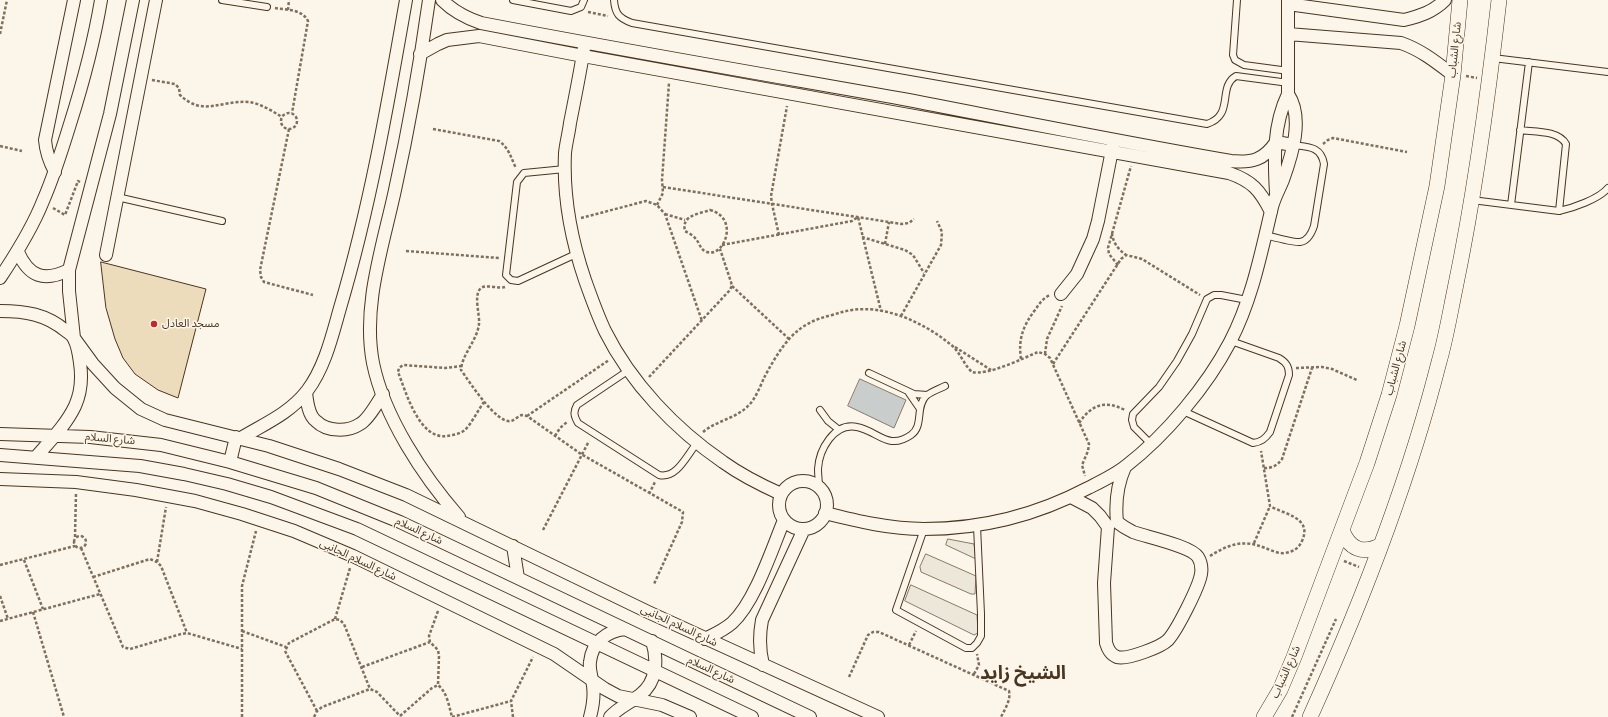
<!DOCTYPE html>
<html>
<head>
<meta charset="utf-8">
<style>
	body { margin:0 }
	canvas { display:block; background:#fbf6e9 }
</style>
</head>
<body>
<canvas width="1608" height="717"></canvas>
<script>
const g = document.querySelector('canvas').getContext('2d');
g.lineJoin = 'round';
function fillPath(path, color) {
  g.fillStyle = color;
  g.fill(path, 'evenodd');
}
function strokePath(path, color, width, dash) {
  g.strokeStyle = color;
  g.lineWidth = width;
  g.lineCap = dash ? 'butt' : 'round';
  g.setLineDash(dash || []);
  g.stroke(path);
}
function label(font, color, halo, rows, align = 'center') {
  g.font = font + ' Manrope,"Noto Sans Arabic",sans-serif';
  g.lineWidth = 3;
  g.setLineDash([]);
  g.textBaseline = 'middle';
  g.strokeStyle = halo;
  g.fillStyle = color;
  for (const [text, x, y, turn = 0] of rows) {
    g.save();
    g.translate(x, y);
    g.rotate((+turn || 0) * Math.PI / 180);
    g.textAlign = isNaN(turn) ? turn : align;
    if (halo) g.strokeText(text, 0, 0);
    g.fillText(text, 0, 0);
    g.restore();
  }
}
const parking = new Path2D(`
	M948,539L974,544L976,559L946,545Z
	M926,554L976,576L975,594H971L921,572L920,567Z
	M911,585L977,615L978,633L974,635L905,601Z`);
fillPath(parking, '#ede7d9');
strokePath(parking, '#887966', 1);
const water = new Path2D(`
	M860,379L906,400L894,428L848,406Z`);
fillPath(water, '#c9cecd');
strokePath(water, '#887966', 1);
const building = new Path2D(`
	M101,262L206,289L178,398L158,390L135,374L123,358L115,339L106,308Z`);
fillPath(building, '#ecdcbc');
strokePath(building, '#4a3520', 1);
const service = new Path2D(`
	M222,0L267,7
	M513,0L571,11L581,7L584,0
	M614,0C615,14 619,18 632,23L1207,124C1235,115 1217,87 1236,76L1289,83
	M1237,0L1233,55L1235,60L1244,65L1289,71
	M1493,58L1608,72
	M1520,130C1534,132 1558,130 1566,144L1559,211
	M565,169L524,173L517,182L506,275L511,280L518,281L576,254
	M117,197L222,221
	M1472,200L1559,211C1573,208 1599,199 1608,188
	M1511,205L1529,62
	M1265,235C1273,237 1294,243 1300,242C1308,241 1312,232 1314,226L1324,164C1321,146 1308,147 1293,145
	M629,370L577,405C573,412 574,416 578,423L659,475C677,479 687,455 697,443
	M869,373L914,394L927,395
	M909,393L920,409
	M820,410L828,421L838,429
	M1183,411L1253,443C1261,442 1265,439 1270,432L1289,375C1289,367 1287,363 1279,358L1231,341
	M1151,444L1134,427L1132,420L1133,414L1159,387L1177,361L1192,334L1207,299L1214,295H1221L1247,300
	M819,488C819,481 818,475 818,469C819,450 834,422 857,427C878,431 888,451 911,435C924,426 915,407 926,396C930,392 939,389 945,386
	M924,529L896,610L966,648H972L977,643L981,636V614L977,526`);
const minor = new Path2D(`
	M133,0L110,114L69,270V291L74,338L93,364L115,388L141,409L165,420L269,446L339,469L406,495L648,612L878,717
	M429,0C420,64 409,127 395,190C383,246 362,306 373,363C384,417 423,476 459,517
	M442,0C453,11 466,18 481,23C621,50 762,74 903,99C1012,120 1121,142 1231,161C1252,163 1264,160 1276,142L1293,145
	M1288,4L1404,20C1420,16 1433,12 1445,0
	M1288,34L1401,43C1421,50 1436,62 1453,75
	M584,48C580,73 575,98 570,123C569,132 566,143 565,153C563,196 571,239 585,280C591,297 597,314 605,331C631,383 675,429 723,462C741,475 761,485 781,494
	M420,54L438,44L447,40L479,36L583,56L1229,173C1252,181 1260,190 1271,212
	M55,172C49,161 46,152 45,140L74,0
	M1276,193C1274,159 1273,125 1288,94V0
	M18,252C29,277 44,282 69,270
	M106,255L156,0
	M0,278C16,254 32,229 43,201C54,176 62,150 70,124C83,83 94,42 101,0
	M1061,294L1077,274L1093,239L1098,221L1113,145
	M0,311C25,311 46,314 66,331C69,333 73,336 74,339C78,346 79,356 80,363C82,377 81,393 75,406C66,425 50,441 36,457
	M306,392C307,401 308,415 316,421C327,432 348,432 360,424C368,420 378,402 383,394
	M0,434L90,437L161,445L230,462L316,488L400,522L810,717
	M241,438C264,424 289,414 307,391C325,367 332,336 340,308C370,207 388,103 406,0
	M0,455L140,466L184,474L227,484L271,497L357,529L752,717
	M230,462L236,437
	M0,479L76,482L136,490L195,501L242,514L294,531L353,556L554,654L605,689L618,696L662,705L690,717
	M779 505a24 24 0 1 1 48 0a24 24 0 1 1-48 0Z
	M1071,497L1092,508L1100,516L1108,527L1104,583L1106,643C1108,649 1110,654 1117,657C1127,660 1161,647 1168,640C1177,630 1199,587 1201,574C1202,568 1201,562 1198,557C1191,546 1147,537 1133,532C1127,529 1122,526 1117,522C1115,502 1117,485 1125,467
	M825,513C857,521 890,529 924,529C981,529 1037,515 1088,488C1100,482 1115,475 1126,466C1166,435 1207,386 1230,342C1252,300 1261,253 1272,207C1275,196 1279,190 1283,180C1292,155 1304,118 1288,94
	M513,546L518,578
	M705,639C715,634 724,630 732,623C755,602 772,549 784,520
	M763,665C759,649 759,636 762,620L804,529
	M590,717C593,706 595,692 592,680C591,674 589,668 590,662C592,642 607,631 625,629
	M610,717C619,707 630,703 640,695C657,682 658,660 652,641`);
const tertiary = new Path2D(`
	M1342,530C1349,549 1363,555 1381,545
	M1264,717L1280,690L1294,657L1367,463L1389,395L1407,326L1437,186L1453,75L1460,0
	M1310,717C1362,602 1408,484 1439,362C1446,338 1450,313 1455,289C1475,193 1488,97 1499,0`);
strokePath(service, '#4a3520', 8);
strokePath(minor, '#4a3520', 14);
strokePath(tertiary, '#4a3520', 16);
strokePath(new Path2D(`
	M275,8C287,10 302,9 308,21L292,113
	M288,10L289,0
	M588,12L608,16
	M0,34L7,0
	M1466,76L1477,78
	M152,80L175,84L179,88L180,95C203,117 221,100 248,102C260,103 272,111 282,117
	M281 121a8 8 0 1 1 16 0a8 8 0 1 1-16 0Z
	M289,129L260,270L261,277L264,282L313,295
	M433,129L499,141C509,148 511,158 516,168
	M1323,144L1328,140L1333,138L1407,152
	M0,146L22,151
	M663,187L902,224L909,223L914,219
	M657,205L663,193L662,180L669,83
	M53,208L65,215L78,181L80,182
	M710,210C740,218 724,258 707,252C700,250 700,243 695,238C693,235 688,233 685,231C681,215 699,214 710,210Z
	M665,214L685,220
	M581,218L646,201L657,205L665,214L702,321
	M1112,233C1113,243 1118,249 1126,255
	M779,235L772,204L771,196L787,106
	M862,237L905,250L913,255L924,273
	M885,244L889,222
	M722,245L852,221L858,217L881,311
	M406,251L499,258
	M1118,265L1109,254L1108,248L1131,166
	M732,286L789,339
	M505,287C499,289 487,284 481,288C473,295 480,314 479,324C477,341 462,354 461,370C469,381 496,424 511,421C515,420 518,416 522,415L527,416L581,454L683,512L682,522L654,584
	M901,316L941,245L942,232L937,221
	M955,347L991,370
	M1045,354L1047,339L1062,306
	M1021,359C1018,339 1023,326 1035,310C1039,304 1043,298 1050,295
	M1053,364L1121,259L1126,255L1142,259L1200,295
	M462,366L445,368L403,365L399,368L398,372C406,392 419,440 447,436C453,435 460,434 465,430C472,423 478,410 484,402
	M1296,368L1322,367L1332,369L1357,380
	M649,377L729,291L732,286L731,282L720,249
	M527,416L609,360
	M1079,423C1092,404 1105,400 1125,410
	M703,432C716,421 734,419 747,407C756,399 760,386 765,376C772,363 780,349 790,338C802,325 815,319 832,315C839,313 845,311 852,310C887,305 924,323 950,344C960,351 963,364 972,372C987,376 1024,358 1038,352L1045,354L1050,358L1089,444L1088,451L1082,465L1085,476
	M555,436L560,428L567,422
	M1264,468C1272,468 1277,466 1282,459L1312,368
	M649,494L655,482
	M543,530L589,441
	M74 542a6 6 0 1 1 12 0a6 6 0 1 1-12 0Z
	M75,537L76,493
	M1254,543L1270,506
	M81,548L123,647L130,649L181,634L187,633L242,649
	M1210,556C1229,544 1244,539 1265,548C1271,550 1278,554 1285,553C1293,552 1299,548 1302,541C1313,517 1283,514 1270,506L1261,451
	M24,560L43,609
	M1344,561L1359,567
	M157,562L166,507
	M0,565L75,546
	M93,577L150,559L157,562L161,566L187,633
	M0,596L8,619
	M438,611L429,636L430,642L438,650L439,656L438,685
	M33,612L64,717
	M335,619L350,568
	M0,621L100,594
	M242,631L286,647
	M909,645L916,631
	M362,667L430,642
	M974,674L979,665L977,654
	M849,677L868,635L873,632H879L1009,691C1011,700 1005,709 1001,717
	M317,711L285,651L289,643L335,619L340,620L344,624L370,689
	M400,716L432,688L438,685C447,692 449,706 452,717
	M242,717V586L256,531
	M314,717L317,711L322,707L370,689L377,692L400,716
	M452,717L511,701
	M513,717L511,701L533,657
	M1292,717L1336,619`), '#7f6f5c', 2.5, [3, 2]);
strokePath(service, '#fbf6e9', 6);
strokePath(minor, '#fbf6e9', 12);
strokePath(tertiary, '#fbf6e9', 15);
for (const [x, y, r, color] of [
	[154,324,4,"#c62828"]
]) {
  const dot = new Path2D();
  dot.arc(x, y, r, 0, 2 * Math.PI);
  g.fillStyle = color;
  g.fill(dot);
  strokePath(dot, '#fbf6e9', 1.5);
}
label('11px', '#4a3520', '#fbf6e9', [
	["شارع الشباب",1455,50,-84],
	["شارع الشباب",1396,368,-75],
	["شارع السلام",110,439,5],
	["شارع السلام",419,531,25],
	["شارع السلام الجانبى",358,560,25],
	["شارع السلام الجانبى",679,626,25],
	["شارع السلام",711,670,25],
	["شارع الشباب",1286,672,-66]
]);
label('11px', '#4a3520', '#fbf6e9', [
	["مسجد العادل",162,324]
], 'left');
label('bold 19px', '#4a3520', '#fbf6e9', [
	["الشيخ زايد",1023,674]
]);
</script>
</body>
</html>
